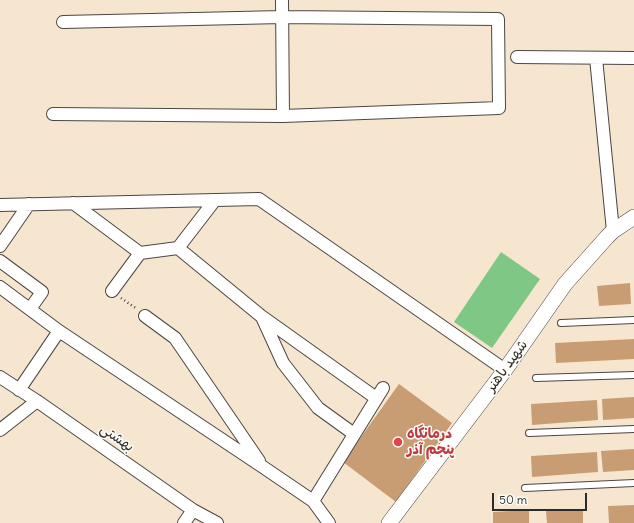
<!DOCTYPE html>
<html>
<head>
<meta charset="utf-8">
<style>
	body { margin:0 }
	#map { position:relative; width:634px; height:523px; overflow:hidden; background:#f6e6cf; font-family:Delius,sans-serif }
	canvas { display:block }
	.scale { position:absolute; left:492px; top:493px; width:95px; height:18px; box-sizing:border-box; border:2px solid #2b2b2b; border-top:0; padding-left:5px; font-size:12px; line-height:14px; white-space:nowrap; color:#2b2b2b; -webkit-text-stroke:3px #fdfcf7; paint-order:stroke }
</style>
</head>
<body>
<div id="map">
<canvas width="634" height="523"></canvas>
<div class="scale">50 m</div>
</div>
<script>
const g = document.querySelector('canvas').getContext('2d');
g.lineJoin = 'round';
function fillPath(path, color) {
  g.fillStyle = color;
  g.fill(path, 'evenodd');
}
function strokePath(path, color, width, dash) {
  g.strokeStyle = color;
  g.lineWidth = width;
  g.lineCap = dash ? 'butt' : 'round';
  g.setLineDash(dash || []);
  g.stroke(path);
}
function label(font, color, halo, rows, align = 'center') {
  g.font = font + ' Delius,"Playpen Sans Arabic",sans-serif';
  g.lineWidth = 3;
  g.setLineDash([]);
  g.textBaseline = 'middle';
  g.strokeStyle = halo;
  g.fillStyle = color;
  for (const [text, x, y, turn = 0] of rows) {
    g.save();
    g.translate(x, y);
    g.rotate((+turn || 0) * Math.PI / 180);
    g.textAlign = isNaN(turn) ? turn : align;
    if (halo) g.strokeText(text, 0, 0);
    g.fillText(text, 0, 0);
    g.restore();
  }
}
fillPath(new Path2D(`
	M501,252L540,279L492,348L454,322Z`), '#7ec784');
fillPath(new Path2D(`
	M630,283L631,304L599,306L597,286Z
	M634,339V359L556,363L555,343Z
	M399,384L452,423L396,502L343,462Z
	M634,397V418L603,420L602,399Z
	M597,400L598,420L532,425L531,404Z
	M634,449V470L603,472L601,451Z
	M597,452L598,472L532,477L531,456Z
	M634,505V523H609L608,506Z
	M583,509V523H547L546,511Z
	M529,510V523H493V512Z`), '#c99d74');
const service = new Path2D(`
	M561,323L634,320
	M536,378L634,375
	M529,433L634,429
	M525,488L634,483`);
const minor = new Path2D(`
	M282,0L283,116
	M517,57L634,58
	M596,58L613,231
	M53,114L283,116L499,108L498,19L282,17L63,22
	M73,203L140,253L178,248L261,316L376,398
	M0,205L259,199L505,370
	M0,246L29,204
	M178,248L215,200
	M0,261L42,292L30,309
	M0,287L59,331L263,467L313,501L329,523
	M112,291L140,253
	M145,316L175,338L259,461
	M262,317L283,363L318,408L354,434
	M0,377L37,401L193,510L217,523
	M19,390L59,331
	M0,430L37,401
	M313,501L383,388
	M184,523L193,510`);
const tertiary = new Path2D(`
	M389,523L505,370L565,284L607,237L613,231L634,217`);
strokePath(service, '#494744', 8);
strokePath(minor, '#494744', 14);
strokePath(tertiary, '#494744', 16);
strokePath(new Path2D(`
	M121,298L137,309`), '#494744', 2.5, [1, 3]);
strokePath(service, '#fff', 6);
strokePath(minor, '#fff', 12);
strokePath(tertiary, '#fff', 15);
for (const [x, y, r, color] of [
	[398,442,5,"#e0444e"]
]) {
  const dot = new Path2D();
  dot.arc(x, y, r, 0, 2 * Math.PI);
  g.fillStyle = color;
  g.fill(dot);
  strokePath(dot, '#fdfcf7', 1.5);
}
label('14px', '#2b2b2b', '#fdfcf7', [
	["شهید باهنر",507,366,-54],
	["بهشتی",117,438,35]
]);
label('bold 14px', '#be3a42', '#fdfcf7', [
	["درمانگاه",407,434],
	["پنجم آذر",407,450]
], 'left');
</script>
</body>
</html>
